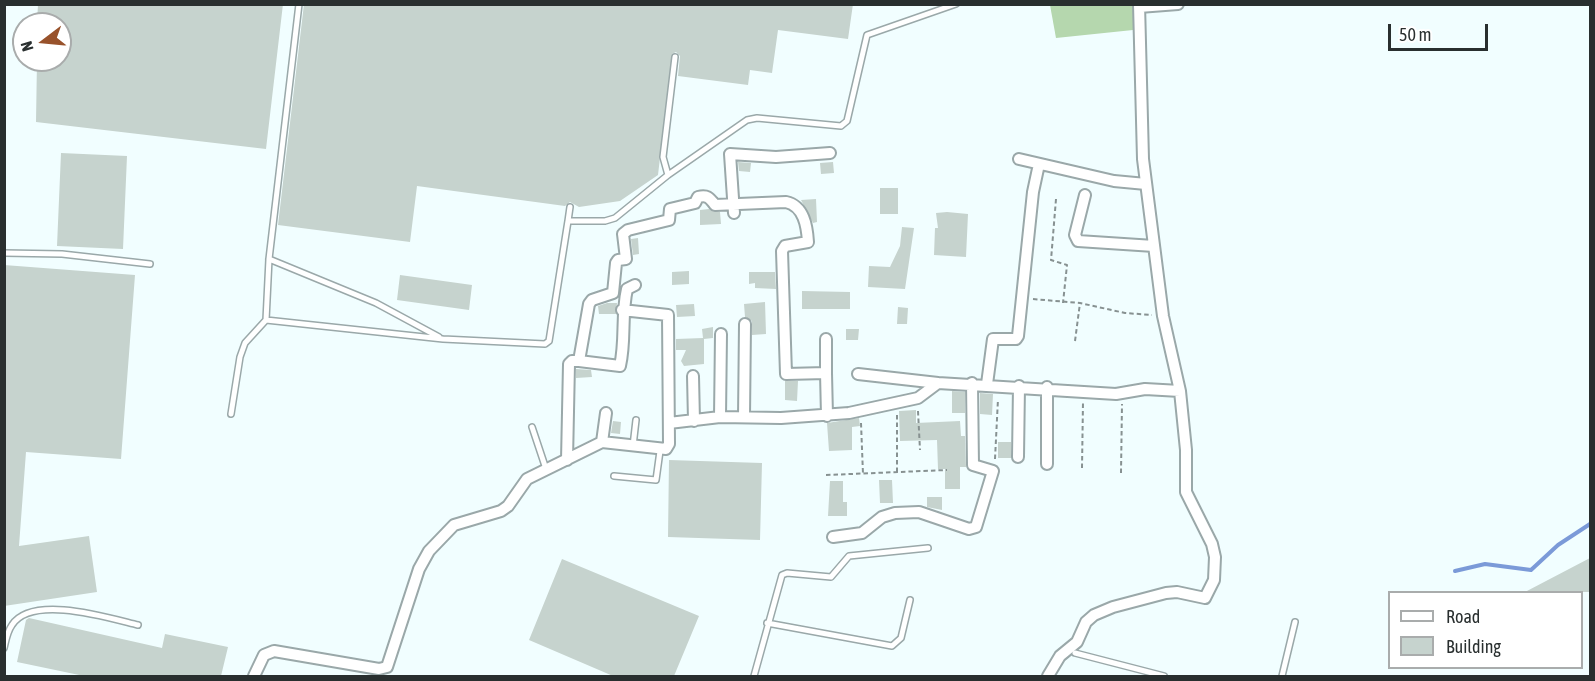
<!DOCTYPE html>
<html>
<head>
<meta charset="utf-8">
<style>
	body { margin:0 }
	#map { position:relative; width:1595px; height:681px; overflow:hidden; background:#f1feff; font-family:"Asap Condensed",sans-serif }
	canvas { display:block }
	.frame { position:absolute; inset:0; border:6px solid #292f2f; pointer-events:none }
	.legend { position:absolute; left:1388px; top:591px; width:195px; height:78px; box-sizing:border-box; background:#fff; border:2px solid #a9acac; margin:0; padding:8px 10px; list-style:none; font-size:18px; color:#292f2f }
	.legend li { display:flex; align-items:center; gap:12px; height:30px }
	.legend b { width:30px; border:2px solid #a9acac }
	.north { position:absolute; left:12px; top:12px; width:60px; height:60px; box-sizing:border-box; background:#fff; border:2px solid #a9acac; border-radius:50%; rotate:254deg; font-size:16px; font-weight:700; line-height:24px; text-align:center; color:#292f2f }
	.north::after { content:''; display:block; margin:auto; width:21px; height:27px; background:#98522b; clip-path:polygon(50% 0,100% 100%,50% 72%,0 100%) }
	.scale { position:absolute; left:1388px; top:24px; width:100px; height:27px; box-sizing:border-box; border:3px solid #292f2f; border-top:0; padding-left:8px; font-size:18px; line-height:21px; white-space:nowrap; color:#292f2f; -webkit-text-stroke:4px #fff; paint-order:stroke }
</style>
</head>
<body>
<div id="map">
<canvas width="1595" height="681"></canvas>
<div class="frame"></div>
<ul class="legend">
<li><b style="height:8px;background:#fff"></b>Road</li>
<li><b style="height:16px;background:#c6d3ce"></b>Building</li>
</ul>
<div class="north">N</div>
<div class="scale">50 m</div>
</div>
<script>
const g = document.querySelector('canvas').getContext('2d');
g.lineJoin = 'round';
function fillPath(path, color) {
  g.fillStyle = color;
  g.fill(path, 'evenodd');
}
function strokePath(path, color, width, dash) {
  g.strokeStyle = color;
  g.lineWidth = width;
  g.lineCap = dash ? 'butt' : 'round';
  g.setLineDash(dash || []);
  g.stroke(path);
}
fillPath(new Path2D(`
	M1050,5H1135L1133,30L1056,38Z`), '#b5d7ae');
strokePath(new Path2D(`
	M1455,571L1485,564L1531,570L1558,545L1590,524`), '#7b9ad8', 4);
fillPath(new Path2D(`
	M38,4H283L266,149L36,122L37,60H60V24H37Z
	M304,4H853L848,39L778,30L772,73L750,70L748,85L678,76L680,56L676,52L672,54L658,175L620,201L579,207L570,202L565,206L417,186L410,242L278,225Z
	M61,153L127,156L123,249L57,246Z
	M738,162L751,163L750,172L739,171Z
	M833,162L834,173L821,174L820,163Z
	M880,188H898V214H880Z
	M816,199L817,222L813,223L801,200Z
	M709,209L720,212L721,224L700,225V210Z
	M947,212L968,214L966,257L934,255L935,228H938L936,213Z
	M902,227L914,228L905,289L868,287L869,266L890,267L900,246Z
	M638,238L639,254L633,255L631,239Z
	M4,265L135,275L121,459L26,452L19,546L89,536L97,592L4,606Z
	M689,271V284L672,285V272Z
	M749,272H775L776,289L755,288V283L749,284Z
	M400,275L472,285L469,310L397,300Z
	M802,291L850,292V309H802Z
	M765,302L766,334L752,335V321L745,317L744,304Z
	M607,303H617L616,314H599L598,306Z
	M694,304L695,316L677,317L676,305Z
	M898,307L908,308L907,324H897Z
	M713,327V338L704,339V364L684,366L681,361L686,350H676V339L703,338L702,329Z
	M846,329H859L858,340H846Z
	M576,369L591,370L592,377L576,378Z
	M785,381H798L797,401L785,400Z
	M952,391L965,392V413H952Z
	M980,393L993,394L992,415L980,414Z
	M916,410V423L960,421L961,436H965L966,467H960V489H945V469H938L937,440L900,441L899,411Z
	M859,418L860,426L852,427V450L829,451L827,423Z
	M613,421L621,422L620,434L611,433Z
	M998,442H1011V458H998Z
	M669,460L762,463L760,540L668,537Z
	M879,480H892L893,503H880Z
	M830,481H843V502H847V516H828Z
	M927,497H942V510L927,507Z
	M1590,558V592H1525Z
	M562,559L699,616L674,676H613L529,640Z
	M29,618L162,648L165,634L228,647L221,676H84L17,662L26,620Z`), '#c6d3ce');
const lane = new Path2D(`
	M668,175L663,157L675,57
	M568,221L570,207
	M4,253L62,254L150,264
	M269,259L376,303L439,337
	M266,320L443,339L545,344L549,341L568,221H605L615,218L668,175L747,120L757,118L841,126L847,121L867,35L956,4
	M231,414L240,357L245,343L266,320L269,259L299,4
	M532,427L546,469
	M633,446L636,420
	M614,476L656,480L660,451
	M767,623L892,646L901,638L910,600
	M4,648C6,640 7,632 12,625C32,594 109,618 138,625
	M1075,653L1164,676
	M754,676L782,575L787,573L831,577L849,556L928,548
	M1282,676L1295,622`);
const street = new Path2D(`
	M1139,7L1178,4
	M1019,159L1114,181L1146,184
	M1085,195L1075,235L1078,241L1154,246
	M734,213L730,154L776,157L830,153
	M579,361L620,366C626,340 621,315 627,289L635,285
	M826,373V339
	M858,374L938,383
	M693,376L694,421
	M987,384L993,339H1016L1018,336L1033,192L1039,164
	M1047,387V464
	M720,417L721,334
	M744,417L745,324
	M669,423L720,417L781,418L849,413L918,398L938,383L1116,394L1145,389L1180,391
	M602,442L606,413
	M1018,457L1019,386
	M567,460L569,364L572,361H579L589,304L592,300L613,293L616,263L618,260L626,259L623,234L628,230L669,220L670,209L695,203L698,197C707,195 709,197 715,205L786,202C804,206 807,226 808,242L785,246L782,251L786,374L826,373L827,416
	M833,537L862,533L882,517L895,513L919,512L969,529L976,527L993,471L973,465L972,383
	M254,676L264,655L274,651L379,669L387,667L419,569L429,551L454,525L501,511L508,506L527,479L602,442L666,449L669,444L668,315L622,310
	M1048,676L1060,656L1077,642L1086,622L1094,615L1113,607L1166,593L1177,592L1205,598L1214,580L1215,557L1212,544L1186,492V450L1180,391L1163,316L1143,159L1139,4`);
strokePath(lane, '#9aa8a9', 8);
strokePath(street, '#9aa8a9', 14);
strokePath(new Path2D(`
	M1056,199L1051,260L1067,265L1063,303
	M1033,299L1080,303L1125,313L1152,315
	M1075,341L1080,303
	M918,411L920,450
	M897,415V472
	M861,423L863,474
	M995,459L998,399
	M1082,468L1083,402
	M1121,473L1122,404
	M826,475L947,470`), '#879191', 2, [4.5, 3]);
strokePath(lane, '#fff', 5);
strokePath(street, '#fff', 10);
</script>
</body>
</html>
